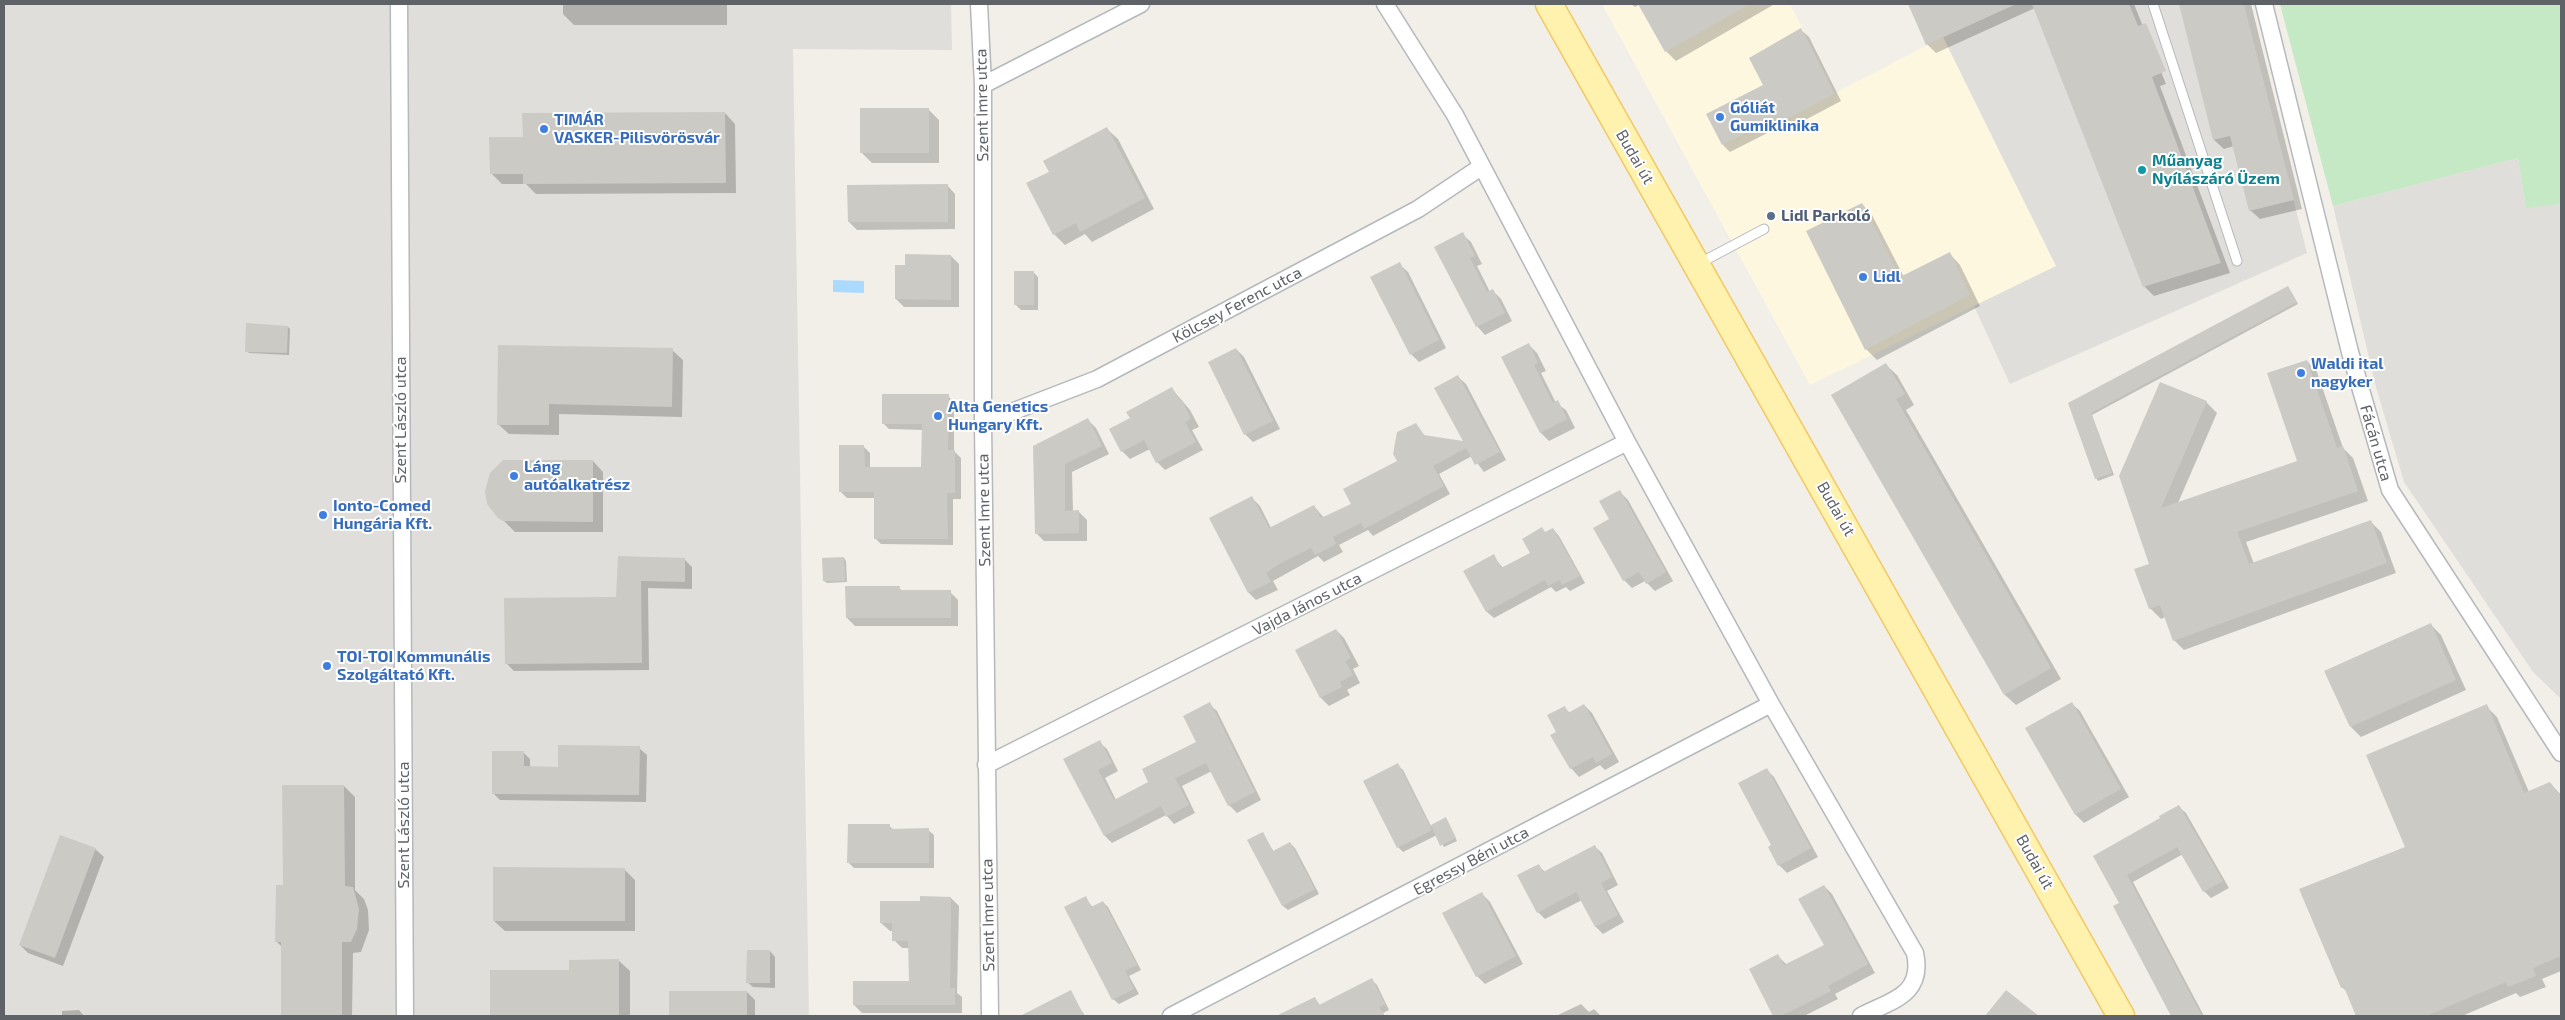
<!DOCTYPE html>
<html>
<head>
<meta charset="utf-8">
<style>
	body { margin:0 }
	#map { position:relative; width:2565px; height:1020px; overflow:hidden; background:#f1efe8; font-family:"Exo 2",sans-serif }
	canvas { display:block }
	.frame { position:absolute; inset:0; border:5px solid #5f6368; pointer-events:none }
</style>
</head>
<body>
<div id="map">
<canvas width="2565" height="1020"></canvas>
<div class="frame"></div>
</div>
<script>
const g = document.querySelector('canvas').getContext('2d');
g.lineJoin = 'round';
function fillPath(path, color) {
  g.fillStyle = color;
  g.fill(path, 'evenodd');
}
function strokePath(path, color, width, dash) {
  g.strokeStyle = color;
  g.lineWidth = width;
  g.lineCap = dash ? 'butt' : 'round';
  g.setLineDash(dash || []);
  g.stroke(path);
}
function label(font, color, halo, rows, align = 'center') {
  g.font = font + ' "Exo 2",sans-serif';
  g.lineWidth = 4;
  g.setLineDash([]);
  g.textBaseline = 'middle';
  g.strokeStyle = halo;
  g.fillStyle = color;
  for (const [text, x, y, turn = 0] of rows) {
    g.save();
    g.translate(x, y);
    g.rotate((+turn || 0) * Math.PI / 180);
    g.textAlign = isNaN(turn) ? turn : align;
    if (halo) g.strokeText(text, 0, 0);
    g.fillText(text, 0, 0);
    g.restore();
  }
}
fillPath(new Path2D(`
	M1602,4H1790L1835,93L1943,37L2056,266L1810,385Z`), '#fef7e0');
fillPath(new Path2D(`
	M4,4H951L952,50L793,49L809,1016H4Z
	M2016,4H2244L2307,253L2010,384L1974,306L2056,266L1943,37Z
	M2518,158L2526,207L2561,204V699L2533,672L2404,482L2376,387L2333,206Z`), '#e0deda');
fillPath(new Path2D(`
	M2280,4H2561V204L2526,208L2518,158L2333,206Z`), '#c5e8c5');
fillPath(new Path2D(`
	M833,280L864,281V293L833,292Z`), '#aadaff');
fillPath(new Path2D(`
	M563,4H727V25H574L563,14Z
	M1631,4H1772L1773,5L1676,61L1666,51L1640,4L1635,7Z
	M1910,4H2134L2166,84L2160,86L2230,273L2154,296L2144,286L2035,8L1936,53L1927,44Z
	M2180,4H2251L2302,209L2260,219L2250,210L2234,146L2224,149L2214,140Z
	M1801,30L1809,37L1841,101L1790,128L1785,124L1730,152L1723,145Z
	M928,109L939,120V163H872L861,152Z
	M725,113L735,124L736,193L536,194L526,184H502L491,173L525,138Z
	M1107,129L1118,139L1154,209L1092,242L1085,234L1065,245L1054,234L1051,172Z
	M947,185L955,194V229L857,230L849,222Z
	M1862,204L1872,215L1904,277L1950,254L1960,265L1980,306L1877,360L1866,349Z
	M1462,234L1471,242L1482,264L1477,266L1490,292L1493,291L1501,299L1512,321L1485,335L1477,326Z
	M951,256L959,264V307H904L896,299L906,266Z
	M1399,264L1408,272L1446,348L1419,362L1411,354Z
	M1033,272L1038,277V310H1021L1015,304Z
	M2290,290L2298,304L2092,415L2114,475L2098,481L2096,478L2069,403Z
	M288,327L290,329L289,355L249,353L247,351Z
	M1529,345L1537,353L1546,371L1541,373L1556,403L1566,410L1575,428L1549,441L1541,433L1503,358Z
	M1236,349L1244,357L1280,429L1253,442L1245,434Z
	M672,350L683,360L682,417L559,414V435L509,434L498,424Z
	M2307,361L2317,372L2343,448L2353,458L2368,501L2246,542L2254,564L2371,522L2381,532L2396,573L2184,650L2174,640L2165,617L2161,619L2150,608V565L2120,476L2206,402L2217,413L2178,503L2299,462Z
	M1886,365L1897,375L1914,405L1906,410L2061,679L2016,705L2005,695L1833,396Z
	M1458,377L1466,384L1506,460L1484,472L1472,456L1439,474L1450,494L1373,536L1368,530L1339,545L1343,552L1324,562L1318,556L1273,581L1278,590L1256,600L1249,593L1252,498L1260,506L1271,528L1314,506L1324,518L1352,504L1398,462L1415,424L1426,437L1465,443Z
	M1172,389L1190,410L1199,427L1192,430L1203,450L1165,470L1157,462L1150,449L1130,459L1122,451Z
	M948,396L954,402V451L961,458V499H953V545L881,544L875,538V498H847L841,492L864,447L870,453V468H923V430L889,429L883,423Z
	M1088,420L1096,428L1109,454L1072,472L1073,512H1079L1087,520V541H1044L1036,533L1034,447Z
	M593,461L603,472V532H515L504,521Z
	M1620,492L1628,500L1673,581L1655,591L1645,581L1632,588L1624,580L1611,520Z
	M1542,529L1546,533L1553,529L1559,536L1585,583L1570,591L1566,587L1556,592L1551,587L1494,618L1487,612L1465,571L1493,556L1503,568L1531,553Z
	M619,558L685,560L692,567V589L648,588L649,670L514,671L506,663L617,598Z
	M844,558L846,561L847,582L827,583L824,581Z
	M899,588L904,592H950L958,600V626H855L847,618Z
	M2430,624L2441,635L2466,690L2361,737L2351,727Z
	M1336,630L1344,638L1359,666L1353,669L1360,683L1347,690L1350,695L1329,706L1321,698L1296,651Z
	M2071,703L2080,711L2129,797L2084,823L2076,815L2027,729Z
	M1209,704L1217,711L1261,800L1237,813L1229,805L1212,771L1182,786L1195,813L1174,824L1166,815L1112,843L1105,836L1065,760L1099,742L1107,749L1118,771L1105,778L1116,800L1150,782L1198,743Z
	M1584,705L1592,713L1619,762L1605,770L1600,765L1579,777L1571,768L1558,732L1564,707L1570,713Z
	M2486,706L2497,717L2529,792L2550,783L2561,795V971L2542,979L2546,987L2520,997L2516,993L2462,1016H2358L2348,993L2342,987L2406,848Z
	M639,748L647,755L646,802L500,800L493,793L523,752L530,759V767L559,768Z
	M1397,765L1403,770L1431,826L1446,819L1457,841L1444,847L1437,835L1403,852L1398,847Z
	M1766,769L1774,777L1818,857L1787,873L1779,865L1773,846Z
	M344,786L355,797V890L364,899L368,910L369,930L361,952L353,953L352,1016H282L283,948L277,942L284,887Z
	M2179,807L2186,813L2229,888L2211,898L2204,891L2183,854L2133,882L2204,1016H2173L2115,907L2121,904L2095,856L2162,819Z
	M889,826L894,830H928L934,835V868H854L849,863Z
	M1262,833L1274,852L1290,843L1295,848L1319,894L1288,910L1283,906L1248,840Z
	M1594,846L1602,853L1618,885L1607,891L1624,922L1603,934L1596,927L1582,900L1545,919L1538,912L1539,866L1545,872Z
	M95,849L104,857L63,966L28,953L20,945Z
	M624,869L635,880V931H505L494,921Z
	M1824,886L1832,894L1875,973L1835,994L1838,999L1804,1016H1774L1750,970L1778,956L1787,965L1825,946Z
	M1482,894L1490,902L1523,964L1485,984L1477,976Z
	M1085,897L1093,908L1103,902L1108,907L1141,970L1129,976L1139,994L1119,1004L1113,999Z
	M951,898L959,906L957,993L962,997V1013H862L854,1005L910,982V948H902L894,940V931H890L881,923L921,902Z
	M770,951L775,957V988L753,987L747,982Z
	M619,961L630,971V1016H492L491,971H570Z
	M1372,980L1377,985L1389,1010L1383,1013L1385,1016H1285L1284,1014L1314,998L1321,1006Z
	M670,992H747L755,1000V1016H670Z
	M1070,992L1085,1016H1033L1031,1012Z
	M1581,1004L1589,1012L1594,1009L1601,1016H1556Z
	M79,1010L84,1016H62V1011Z`), '#0003');
fillPath(new Path2D(`
	M1638,4H1750L1665,52Z
	M1908,4H2016L1926,45Z
	M2032,4H2129L2138,26L2146,23L2166,71L2152,77L2221,263L2143,287Z
	M2179,4H2244L2294,200L2249,211L2230,136L2213,140Z
	M1801,28L1834,94L1781,122L1779,116L1722,145L1706,114L1763,85L1749,58Z
	M860,108H929V153H860Z
	M725,112L726,183L523,184V174H490L489,137H523L522,113Z
	M1107,127L1145,198L1080,232L1076,223L1053,235L1026,183L1049,172L1043,161Z
	M948,184V222H848L847,185Z
	M1862,203L1900,277L1950,252L1970,295L1865,350L1806,231Z
	M1463,232L1475,256L1470,258L1487,292L1493,289L1505,313L1476,327L1434,247Z
	M905,254L951,255V300L895,299V265H905Z
	M1400,262L1439,340L1410,355L1370,277Z
	M1014,271H1034V305H1014Z
	M2288,286L2297,302L2091,413L2112,473L2095,479L2068,403Z
	M246,323L288,326L287,353L245,352Z
	M1529,343L1538,363L1534,365L1553,403L1558,400L1567,419L1540,433L1501,357Z
	M498,345L673,348L672,407L549,404V425H497Z
	M1236,348L1273,421L1244,435L1208,362Z
	M2307,360L2337,448L2343,446L2358,491L2237,532L2249,564L2371,520L2387,563L2173,641L2160,605L2149,609L2134,569L2149,564L2119,476L2160,382L2207,401L2161,508L2297,461L2267,373Z
	M1886,363L1905,394L1896,399L2051,668L2004,695L1831,395Z
	M1458,375L1500,452L1475,465L1466,448L1433,466L1444,486L1364,529L1361,523L1333,537L1336,544L1315,555L1311,548L1279,564L1266,573L1271,582L1248,593L1209,518L1252,496L1269,528L1314,505L1321,518L1351,504L1343,489L1397,461L1393,454L1397,432L1416,423L1424,435L1463,441L1434,388Z
	M1172,387L1180,401L1182,400L1191,419L1185,422L1196,442L1156,463L1144,440L1121,452L1109,429L1130,418L1126,412Z
	M882,394H949L948,450H955V493H947L948,539H874V492H839V445H864L865,467H921L922,424H882Z
	M1088,418L1102,446L1065,464V511L1079,510V533L1035,534L1033,446Z
	M503,460H593V522L503,521L498,518L487,504L485,491L490,473Z
	M1620,490L1666,572L1646,584L1639,572L1623,581L1593,528L1609,519L1599,501Z
	M1542,527L1545,532L1553,528L1580,576L1562,585L1560,580L1548,586L1545,580L1486,612L1463,571L1494,554L1501,568L1530,553L1522,539Z
	M618,556L685,558V582L641,581L642,663L505,664L504,598L616,597Z
	M844,557L845,581H823L822,558Z
	M845,586H900V590H951V618H846Z
	M2431,623L2456,680L2350,727L2324,671Z
	M1336,629L1351,658L1345,661L1353,675L1340,682L1342,687L1320,698L1295,650Z
	M1210,702L1255,792L1228,806L1206,763L1175,778L1189,805L1166,817L1161,806L1104,836L1063,759L1100,740L1112,763L1098,770L1114,800L1148,782L1142,769L1196,742L1183,716Z
	M2072,702L2121,789L2075,815L2025,728Z
	M1584,704L1612,754L1596,763L1593,757L1570,769L1550,735L1556,732L1547,715L1565,706L1568,713Z
	M2487,704L2524,793L2550,782L2561,797V956L2533,968L2536,976L2508,987L2506,982L2426,1016H2356L2344,987L2341,988L2299,889L2405,847L2366,755Z
	M558,745L640,746L639,795L492,794V751H524V766L558,767Z
	M1398,763L1432,830L1397,848L1363,781Z
	M1767,768L1811,848L1778,866L1768,847L1771,845L1738,783Z
	M282,785H344L345,886L353,887L359,909L357,929L351,942H342V1016H281V942H275L276,885H283Z
	M2179,805L2223,881L2203,892L2177,847L2127,875L2202,1016H2171L2113,906L2119,903L2093,856L2160,818L2159,816Z
	M1446,817L1456,838L1440,846L1431,825Z
	M848,824H890V829L929,828V863H847Z
	M1263,832L1273,851L1290,842L1315,889L1282,906L1247,840Z
	M60,835L96,848L55,958L19,945Z
	M1595,845L1612,877L1601,883L1618,915L1595,927L1576,892L1537,913L1517,875L1539,864L1543,872Z
	M493,867L625,868V921H493Z
	M1824,885L1868,964L1828,986L1831,991L1781,1016H1773L1749,969L1778,954L1784,965L1824,945L1798,899Z
	M1482,892L1516,956L1476,977L1442,913Z
	M920,896L951,897L950,988H955V1005H853V981H909L908,941H892V923H880V901H920Z
	M1086,896L1091,907L1103,901L1137,965L1125,971L1134,989L1112,1000L1064,907Z
	M747,950H770V983H746Z
	M619,959V1016H490V970H569V960Z
	M1372,978L1385,1004L1379,1007L1384,1016H1276L1315,997L1319,1005Z
	M1071,990L1084,1016H1020Z
	M2006,990L2039,1016H1985Z
	M669,991H747V1016H669Z`), '#cccac5');
const lane = new Path2D(`
	M2153,4L2237,261
	M1698,264L1764,229`);
const street = new Path2D(`
	M399,4L405,1016
	M979,4L983,85V423L990,1016
	M1385,4L1455,115L1627,442L1771,704L1915,953C1924,995 1892,1000 1861,1016
	M2264,4L2350,352L2390,490L2561,753
	M983,85L1141,4
	M983,423L1097,379L1418,209L1481,167
	M986,765L1627,442
	M1171,1016L1771,704`);
const primary = new Path2D(`
	M1549,4L2121,1016`);
strokePath(lane, '#b5b8bc', 11);
strokePath(street, '#b5b8bc', 19);
strokePath(primary, '#f2c960', 29);
strokePath(lane, '#fff', 9);
strokePath(street, '#fff', 16);
strokePath(primary, '#fff2af', 26);
for (const [x, y, r, color] of [
	[1720,117,5,"#3f7fe0"],
	[544,129,5,"#3f7fe0"],
	[2142,170,5,"#0f9aa8"],
	[1771,216,5,"#5c6f8a"],
	[1863,277,5,"#3f7fe0"],
	[2301,373,5,"#3f7fe0"],
	[938,416,5,"#3f7fe0"],
	[514,476,5,"#3f7fe0"],
	[323,515,5,"#3f7fe0"],
	[327,666,5,"#3f7fe0"]
]) {
  const dot = new Path2D();
  dot.arc(x, y, r, 0, 2 * Math.PI);
  g.fillStyle = color;
  g.fill(dot);
  strokePath(dot, '#fff', 2);
}
label('16px', '#5f6368', '#fff', [
	["Szent Imre utca",982,105,-91],
	["Budai út",1635,157,60],
	["Kölcsey Ferenc utca",1237,305,-28],
	["Szent László utca",401,420,-90],
	["Fácán utca",2376,443,74],
	["Budai út",1836,509,60],
	["Szent Imre utca",984,510,-91],
	["Vajda János utca",1307,604,-27],
	["Szent László utca",404,825,-90],
	["Egressy Béni utca",1471,861,-28],
	["Budai út",2035,862,61],
	["Szent Imre utca",988,915,-91]
]);
label('bold 16px', '#366cbe', '#fff', [
	["Góliát",1730,108],
	["Gumiklinika",1730,126],
	["TIMÁR",554,120],
	["VASKER-Pilisvörösvár",554,138],
	["Lidl",1873,277],
	["Waldi ital",2311,364],
	["nagyker",2311,382],
	["Alta Genetics",948,407],
	["Hungary Kft.",948,425],
	["Láng",524,467],
	["autóalkatrész",524,485],
	["Ionto-Comed",333,506],
	["Hungária Kft.",333,524],
	["TOI-TOI Kommunális",337,657],
	["Szolgáltató Kft.",337,675]
], 'left');
label('bold 16px', '#0d838f', '#fff', [
	["Műanyag",2152,161],
	["Nyílászáró Üzem",2152,179]
], 'left');
label('bold 16px', '#4e5e75', '#fff', [
	["Lidl Parkoló",1781,216]
], 'left');
</script>
</body>
</html>
